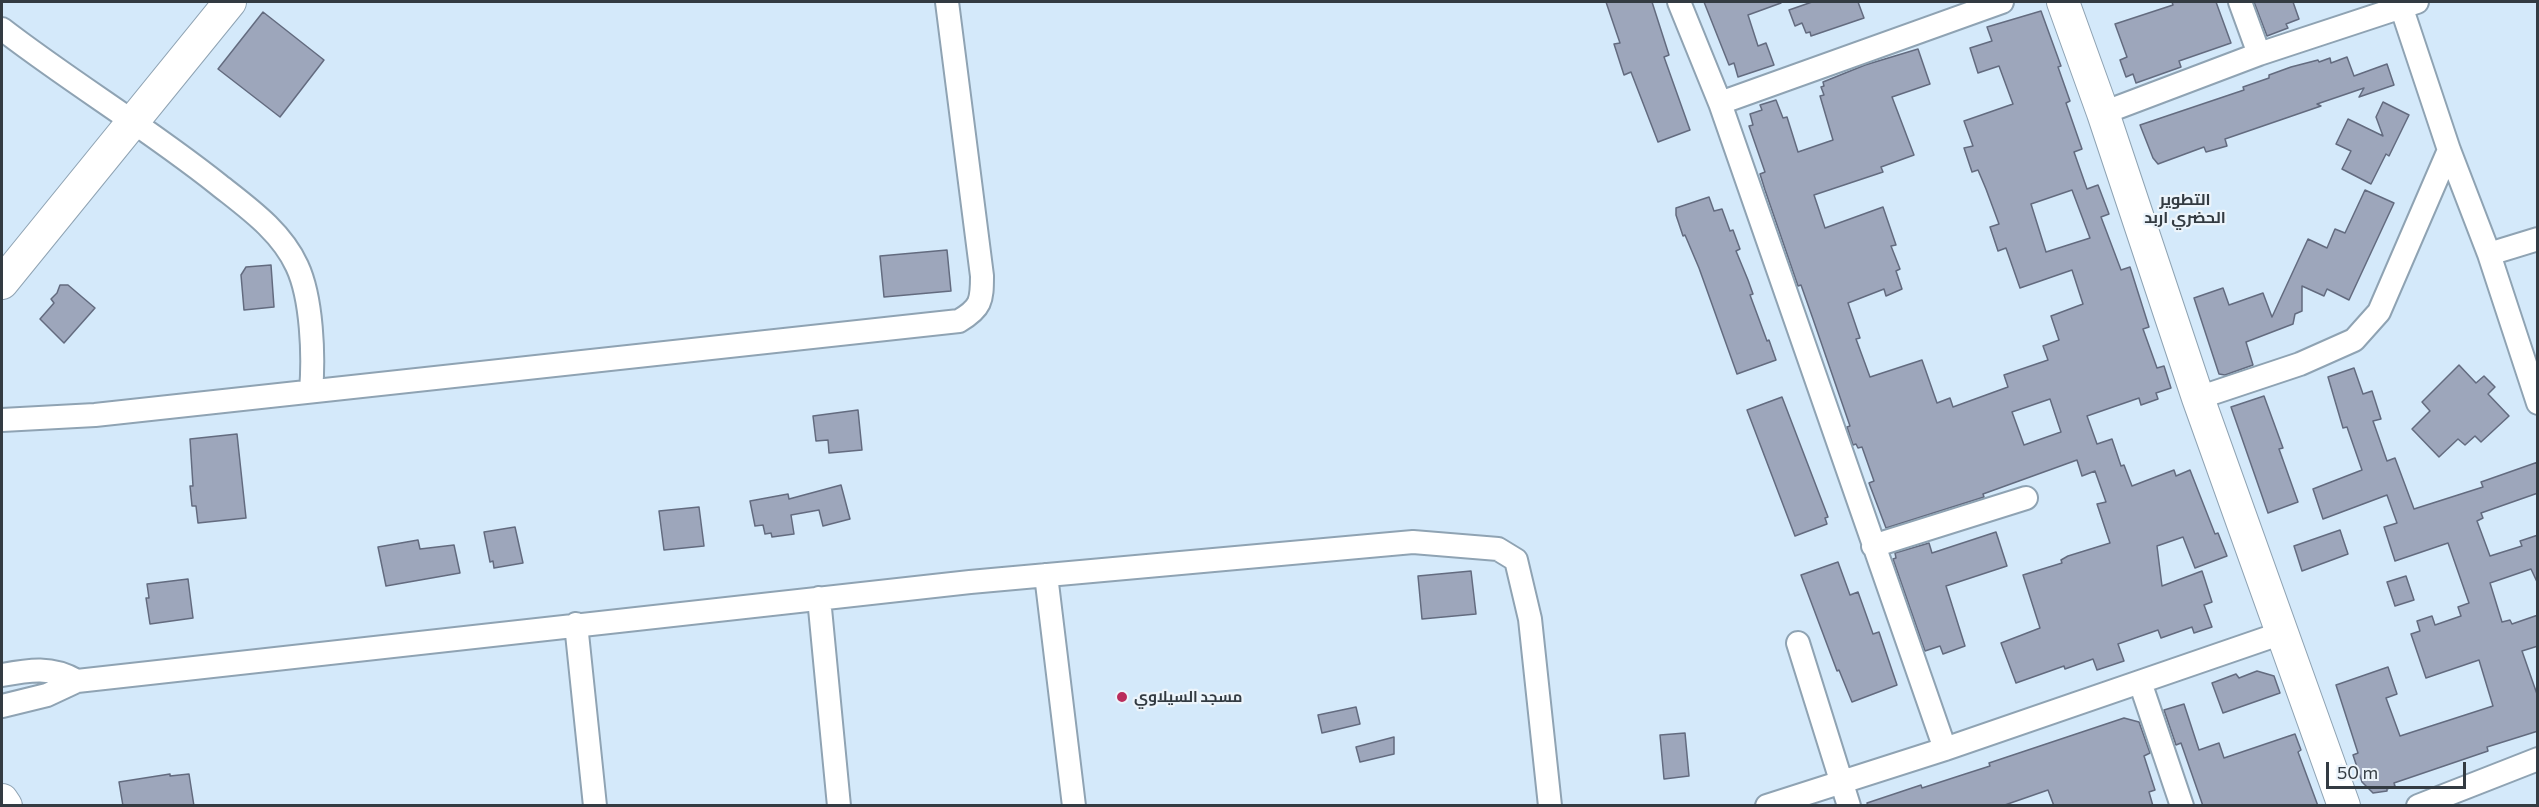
<!DOCTYPE html>
<html>
<head>
<meta charset="utf-8">
<style>
	body { margin:0 }
	#map { position:relative; width:2539px; height:807px; overflow:hidden; background:#d4e9fa; font-family:Commissioner,sans-serif }
	canvas { display:block }
	.frame { position:absolute; inset:0; border:3px solid #333b42; pointer-events:none }
	.scale { position:absolute; left:2326px; top:762px; width:140px; height:27px; box-sizing:border-box; border:3px solid #333b42; border-top:0; padding-left:8px; font-size:18px; line-height:21px; white-space:nowrap; color:#333b42; -webkit-text-stroke:4px #ecf4fb; paint-order:stroke }
</style>
</head>
<body>
<div id="map">
<canvas width="2539" height="807"></canvas>
<div class="frame"></div>
<div class="scale">50 m</div>
</div>
<script>
const g = document.querySelector('canvas').getContext('2d');
g.lineJoin = 'round';
function fillPath(path, color) {
  g.fillStyle = color;
  g.fill(path, 'evenodd');
}
function strokePath(path, color, width, dash) {
  g.strokeStyle = color;
  g.lineWidth = width;
  g.lineCap = dash ? 'butt' : 'round';
  g.setLineDash(dash || []);
  g.stroke(path);
}
function label(font, color, halo, rows, align = 'center') {
  g.font = font + ' Commissioner,Cairo,sans-serif';
  g.lineWidth = 4.5;
  g.setLineDash([]);
  g.textBaseline = 'middle';
  g.strokeStyle = halo;
  g.fillStyle = color;
  for (const [text, x, y, turn = 0] of rows) {
    g.save();
    g.translate(x, y);
    g.rotate((+turn || 0) * Math.PI / 180);
    g.textAlign = isNaN(turn) ? turn : align;
    if (halo) g.strokeText(text, 0, 0);
    g.fillText(text, 0, 0);
    g.restore();
  }
}
const building = new Path2D(`
	M1606,2H1652L1669,55L1664,57L1690,130L1658,142L1631,72L1624,75L1614,44L1620,43Z
	M1704,2H1780L1781,3L1748,15L1758,46L1766,43L1774,65L1738,77L1734,63L1729,65Z
	M1812,2H1858L1864,18L1811,36L1810,32L1806,33L1802,23L1795,26L1789,10Z
	M2172,2H2216L2231,43L2179,61L2181,67L2136,83L2133,74L2126,77L2120,60L2127,57L2115,24L2173,5Z
	M2254,2H2293L2299,19L2286,24L2288,28L2267,36Z
	M2041,11L2061,66L2058,67L2070,101L2066,103L2082,149L2074,152L2087,189L2098,185L2109,214L2101,217L2121,270L2130,267L2149,327L2143,329L2157,368L2164,366L2171,388L2156,393L2158,399L2141,405L2139,398L2087,416L2097,444L2112,439L2121,466L2124,465L2132,486L2174,470L2176,476L2190,470L2215,534L2218,533L2227,556L2195,568L2183,537L2157,546L2162,586L2202,571L2212,602L2204,605L2212,627L2194,633L2192,627L2161,638L2158,630L2118,644L2124,661L2097,670L2093,659L2065,669L2064,666L2016,683L2001,643L2040,628L2023,575L2062,563L2061,560L2068,556L2110,543L2097,504L2106,502L2095,471L2082,476L2077,460L1983,494L1984,497L1886,528L1869,483L1874,481L1862,447L1858,448L1856,444L1853,445L1847,427L1850,426L1813,319L1801,285L1798,286L1765,190L1760,174L1765,172L1749,126L1753,125L1750,114L1762,110L1760,105L1776,100L1783,118L1787,117L1798,152L1833,140L1820,96L1824,95L1821,87L1824,86L1823,82L1865,65L1918,49L1930,84L1892,97L1914,155L1881,167L1883,172L1814,195L1825,228L1883,207L1896,245L1891,246L1900,269L1896,271L1902,289L1886,296L1884,289L1848,303L1860,338L1856,339L1870,377L1922,360L1937,403L1950,398L1953,407L2008,387L2004,375L2048,360L2043,346L2059,340L2051,316L2083,304L2072,270L2020,288L2006,248L1998,251L1990,227L1999,224L1986,189L1978,170L1972,172L1964,148L1973,146L1964,121L2013,104L1999,66L1978,73L1970,48L1992,41L1987,27ZM2072,190L2090,238L2046,252L2031,204ZM2050,399L2061,432L2024,445L2012,412Z
	M263,12L324,60L280,117L218,69Z
	M2347,57L2354,76L2387,64L2394,85L2359,97L2364,88L2317,104L2321,106L2225,139L2227,146L2206,152L2204,147L2158,164L2153,158L2140,125L2244,90L2243,87L2269,78V75L2291,67L2318,60L2319,62L2330,58L2331,63Z
	M2383,102L2409,115L2389,156L2386,154L2371,184L2342,169L2351,151L2336,144L2348,119L2383,136L2376,117Z
	M2365,190L2394,203L2349,300L2327,289L2324,296L2302,286V311L2295,314L2293,324L2246,342L2253,365L2225,375L2219,374L2194,298L2223,288L2229,305L2263,293L2272,317L2308,239L2327,248L2335,229L2345,233Z
	M1709,197L1714,211L1722,209L1730,231L1733,230L1740,249L1736,251L1748,280L1753,294L1750,295L1767,341L1769,340L1776,360L1737,374L1699,268L1685,235L1683,236L1676,215V208Z
	M947,250L951,291L884,297L880,256Z
	M271,265L274,307L244,310L241,275L246,267Z
	M60,285H68L95,308L64,343L40,319L54,303L51,299L57,293Z
	M2459,365L2476,383L2484,376L2495,387L2488,394L2509,416L2481,442L2475,436L2465,445L2458,439L2439,457L2412,429L2430,411L2422,402Z
	M2354,368L2363,394L2372,391L2381,419L2373,421L2387,461L2395,458L2414,509L2483,487L2481,482L2538,462V493L2481,513L2483,518L2477,521L2490,556L2522,546L2520,541L2538,535V584L2531,569L2490,583L2502,622L2510,620L2512,624L2538,615V646L2522,651L2538,697V731L2487,747L2488,751L2394,783L2395,786L2387,789V791L2373,793L2362,782L2353,755L2358,753L2336,685L2388,667L2397,694L2386,698L2400,736L2493,706L2479,660L2426,678L2411,634L2420,631L2417,621L2432,616L2435,625L2461,616L2458,607L2469,603L2448,543L2395,561L2384,527L2397,523L2387,495L2323,519L2313,489L2362,470L2347,427L2343,428L2328,377Z
	M2264,396L2283,448L2279,449L2298,502L2268,513L2231,407Z
	M1782,397L1828,517L1825,518L1827,524L1795,536L1747,410Z
	M858,410L862,450L829,453L828,440L816,441L813,416Z
	M237,434L246,518L198,523L196,506H192L190,486H193L190,439Z
	M841,485L850,519L823,526L819,510L791,515L794,534L772,537L771,533L765,534L763,525L755,526L750,501L788,494L789,499Z
	M699,507L704,546L664,550L659,511Z
	M515,527L523,563L494,568L493,561L490,562L484,532Z
	M2340,530L2348,554L2302,571L2294,546Z
	M1996,532L2007,566L1946,586L1965,646L1943,654L1940,646L1925,651L1893,559L1896,558L1895,553L1929,543L1932,553Z
	M418,540L420,549L454,545L460,573L386,586L378,547Z
	M1838,562L1850,595L1858,592L1873,634L1879,632L1897,685L1852,702L1839,670L1837,671L1801,575Z
	M1471,571L1476,614L1422,619L1418,576Z
	M2406,576L2414,600L2395,606L2387,582Z
	M188,579L193,618L150,624L146,598H149L147,584Z
	M2257,671L2274,676L2280,693L2223,713L2212,683L2236,674L2239,678Z
	M2184,704L2199,750L2219,743L2224,758L2295,734L2301,750L2298,752L2318,806H2203L2181,743L2176,745L2164,710Z
	M1356,707L1360,724L1322,733L1318,715Z
	M2124,718L2139,722L2150,753L2144,756L2155,790L2149,792L2153,806H2054L2048,790L2002,806H1868L1867,803L1921,785L1922,788L1962,775L1990,766L1989,763Z
	M1685,733L1689,776L1664,779L1660,735Z
	M1394,737V754L1360,762L1356,747Z
	M170,774V776L189,774L194,806H123L119,782Z`);
fillPath(building, '#9da6bb');
strokePath(building, '#636b7f', 1.5);
const street = new Path2D(`
	M1679,2L1720,103L1945,749
	M2240,2L2259,54
	M2401,6L2449,150L2489,254L2538,403
	M2,29C72,83 149,129 219,185C248,208 281,231 297,266C312,298 314,356 311,391
	M1720,103L2002,2
	M2103,113L2259,54L2417,2
	M2489,254L2538,239
	M2198,398L2300,364L2354,340L2379,312L2449,150
	M2,420L95,415L959,321C981,308 982,301 982,276L947,2
	M1873,546L2026,498
	M1046,575L1074,806
	M819,598L839,806
	M576,624L595,806
	M1798,643L1849,806
	M2,675C29,670 52,666 77,681
	M2140,682L2182,806
	M2,706L47,695L77,681L970,582L1413,542L1498,549L1516,560L1530,619L1550,806
	M1767,806L1945,749L2282,633
	M2418,806L2538,759`);
const secondary = new Path2D(`
	M2063,2L2103,113L2198,398L2344,806
	M2,283L230,2
	M2,800L6,806`);
strokePath(street, '#8fa3b3', 26);
strokePath(secondary, '#8fa3b3', 34);
strokePath(street, '#fff', 22);
strokePath(secondary, '#fff', 32);
for (const [x, y, r, color] of [
	[1122,697,6,"#ba2c5b"]
]) {
  const dot = new Path2D();
  dot.arc(x, y, r, 0, 2 * Math.PI);
  g.fillStyle = color;
  g.fill(dot);
  strokePath(dot, '#ecf4fb', 2);
}
label('bold 15px', '#333b42', '#ecf4fb', [
	["مسجد السيلاوي",1134,697]
], 'left');
label('bold 16px', '#333b42', '#ecf4fb', [
	["التطوير",2185,200],
	["الحضري اربد",2185,218]
]);
</script>
</body>
</html>
